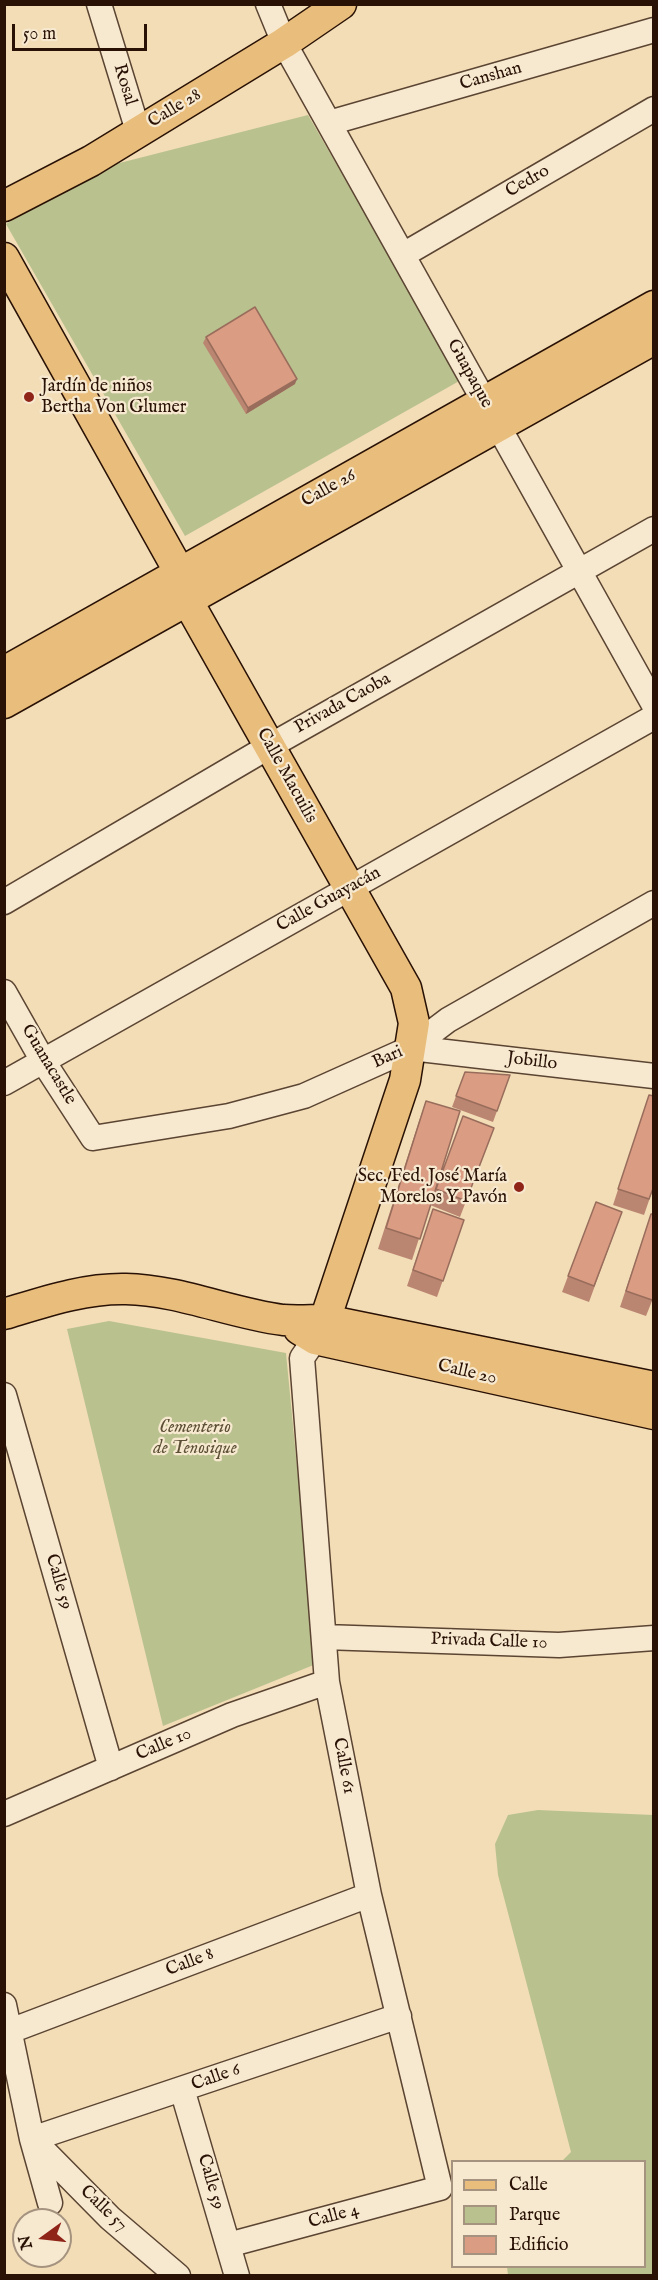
<!DOCTYPE html>
<html>
<head>
<meta charset="utf-8">
<style>
	body { margin:0 }
	#map { position:relative; width:658px; height:2280px; overflow:hidden; background:#f2ddb7; font-family:"IM FELL English",serif }
	canvas { display:block }
	.frame { position:absolute; inset:0; border:6px solid #291105; pointer-events:none }
	.legend { position:absolute; left:451px; top:2160px; width:195px; height:108px; box-sizing:border-box; background:#f7e9d0; border:2px solid #a5937f; margin:0; padding:8px 10px; list-style:none; font-size:18px; color:#291105 }
	.legend li { display:flex; align-items:center; gap:12px; height:30px }
	.legend b { width:30px; border:2px solid #a5937f }
	.north { position:absolute; left:12px; top:2208px; width:60px; height:60px; box-sizing:border-box; background:#f7e9d0; border:2px solid #a5937f; border-radius:50%; rotate:255deg; font-size:16px; font-weight:700; line-height:24px; text-align:center; color:#291105 }
	.north::after { content:''; display:block; margin:auto; width:21px; height:27px; background:#8f2418; clip-path:polygon(50% 0,100% 100%,50% 72%,0 100%) }
	.scale { position:absolute; left:12px; top:24px; width:135px; height:27px; box-sizing:border-box; border:3px solid #291105; border-top:0; padding-left:8px; font-size:18px; line-height:21px; white-space:nowrap; color:#291105; -webkit-text-stroke:4px #f7e9d0; paint-order:stroke }
</style>
</head>
<body>
<div id="map">
<canvas width="658" height="2280"></canvas>
<div class="frame"></div>
<ul class="legend">
<li><b style="height:8px;background:#e9be7c"></b>Calle</li>
<li><b style="height:16px;background:#b9c18f"></b>Parque</li>
<li><b style="height:16px;background:#da9c83"></b>Edificio</li>
</ul>
<div class="north">N</div>
<div class="scale">50 m</div>
</div>
<script>
const g = document.querySelector('canvas').getContext('2d');
g.lineJoin = 'round';
function fillPath(path, color) {
  g.fillStyle = color;
  g.fill(path, 'evenodd');
}
function strokePath(path, color, width, dash) {
  g.strokeStyle = color;
  g.lineWidth = width;
  g.lineCap = dash ? 'butt' : 'round';
  g.setLineDash(dash || []);
  g.stroke(path);
}
function label(font, color, halo, rows, align = 'center') {
  g.font = font + ' "IM FELL English",serif';
  g.lineWidth = 4.5;
  g.setLineDash([]);
  g.textBaseline = 'middle';
  g.strokeStyle = halo;
  g.fillStyle = color;
  for (const [text, x, y, turn = 0] of rows) {
    g.save();
    g.translate(x, y);
    g.rotate((+turn || 0) * Math.PI / 180);
    g.textAlign = isNaN(turn) ? turn : align;
    if (halo) g.strokeText(text, 0, 0);
    g.fillText(text, 0, 0);
    g.restore();
  }
}
fillPath(new Path2D(`
	M308,115L461,380L185,536L6,224L96,169Z
	M109,1321L286,1353L316,1664L163,1726L67,1329Z
	M538,1810L653,1815V2275H508L507,2267L644,2266V2162L562,2161L571,2152L498,1875L495,1844L508,1815Z`), '#b9c18f');
const minor = new Path2D(`
	M99,4L138,131
	M268,4L284,43L654,705
	M329,123L654,30
	M403,255L654,109
	M4,902L270,746L654,529
	M4,992L43,1061L93,1138L229,1116L304,1096L411,1048L448,1020L654,903
	M411,1048L654,1076
	M4,1083L654,717
	M4,1395L111,1768
	M324,1637L559,1645L654,1638
	M4,1814L232,1715L327,1682
	M4,2005L32,2139L50,2203
	M10,2031L369,1895
	M182,2089L237,2276
	M32,2139L399,2016
	M34,2141L110,2218L178,2276
	M228,2245L440,2188L369,1895L327,1682L302,1358L315,1339`);
const major = new Path2D(`
	M4,206L91,161L284,43L341,4
	M4,258L180,573L187,600L406,988L414,1023L405,1080L325,1320L315,1339
	M4,672L654,306
	M4,703L654,339
	M4,1314C44,1302 84,1288 126,1289C179,1290 230,1313 283,1320C297,1321 311,1320 325,1320L654,1387
	M299,1329L315,1339L654,1414`);
strokePath(minor, '#5b4432', 27);
strokePath(major, '#291105', 33);
strokePath(minor, '#f7e9d0', 24);
strokePath(major, '#e9be7c', 30);
fillPath(new Path2D(`
	M206,337L295,384L246,414L203,343Z
	M465,1072L510,1075L493,1122L452,1107Z
	M649,1095L654,1186L644,1215L613,1205Z
	M426,1101L436,1188L494,1128L460,1217L430,1205L412,1260L378,1249L419,1121Z
	M596,1202L622,1212L589,1302L562,1292Z
	M433,1209L464,1220L437,1297L407,1286Z
	M651,1214L654,1296L646,1316L620,1307Z`), '#bb8671');
fillPath(new Path2D(`
	M297,379L295,384L246,414L248,408Z`), '#996d5c');
const building = new Path2D(`
	M255,307L297,379L248,408L206,337Z
	M465,1072L510,1075L497,1111L456,1096Z
	M649,1095L654,1096V1186L649,1199L618,1189Z
	M426,1101L460,1111L420,1239L386,1228Z
	M463,1116L494,1128L466,1201L436,1189Z
	M596,1202L622,1212L594,1286L568,1276Z
	M433,1209L464,1220L443,1281L413,1270Z
	M651,1214H654V1296L652,1300L626,1291Z`);
fillPath(building, '#da9c83');
strokePath(building, '#996d5c', 1.5);
for (const [x, y, r, color] of [
	[29,397,6,"#8f2418"],
	[519,1187,6,"#8f2418"]
]) {
  const dot = new Path2D();
  dot.arc(x, y, r, 0, 2 * Math.PI);
  g.fillStyle = color;
  g.fill(dot);
  strokePath(dot, '#f7e9d0', 2);
}
label('18px', '#291105', '#f7e9d0', [
	["Canshan",491,77,-16],
	["Rosal",124,85,73],
	["Calle 28",175,109,-31],
	["Cedro",528,182,-30],
	["Guapaque",469,374,61],
	["Calle 26",329,489,-29],
	["Privada Caoba",343,704,-29],
	["Calle Macuilis",286,776,61],
	["Calle Guayacán",329,900,-29],
	["Bari",388,1058,-24],
	["Jobillo",532,1062,7],
	["Guanacastle",48,1065,59],
	["Calle 20",467,1373,13],
	["Calle 59",58,1582,74],
	["Privada Calle 10",489,1642,2],
	["Calle 10",164,1745,-23],
	["Calle 61",343,1766,79],
	["Calle 8",190,1963,-21],
	["Calle 6",216,2078,-19],
	["Calle 59",210,2182,74],
	["Calle 57",103,2209,44],
	["Calle 4",334,2217,-15]
]);
label('18px', '#291105', '#f7e9d0', [
	["Jardín de niños",41,387],
	["Bertha Von Glumer",41,408],
	["Sec. Fed. José María",507,1177,"right"],
	["Morelos Y Pavón",507,1198,"right"]
], 'left');
label('italic 18px', '#5b4f35', '#f7e9d0', [
	["Cementerio",195,1428],
	["de Tenosique",195,1449]
]);
</script>
</body>
</html>
